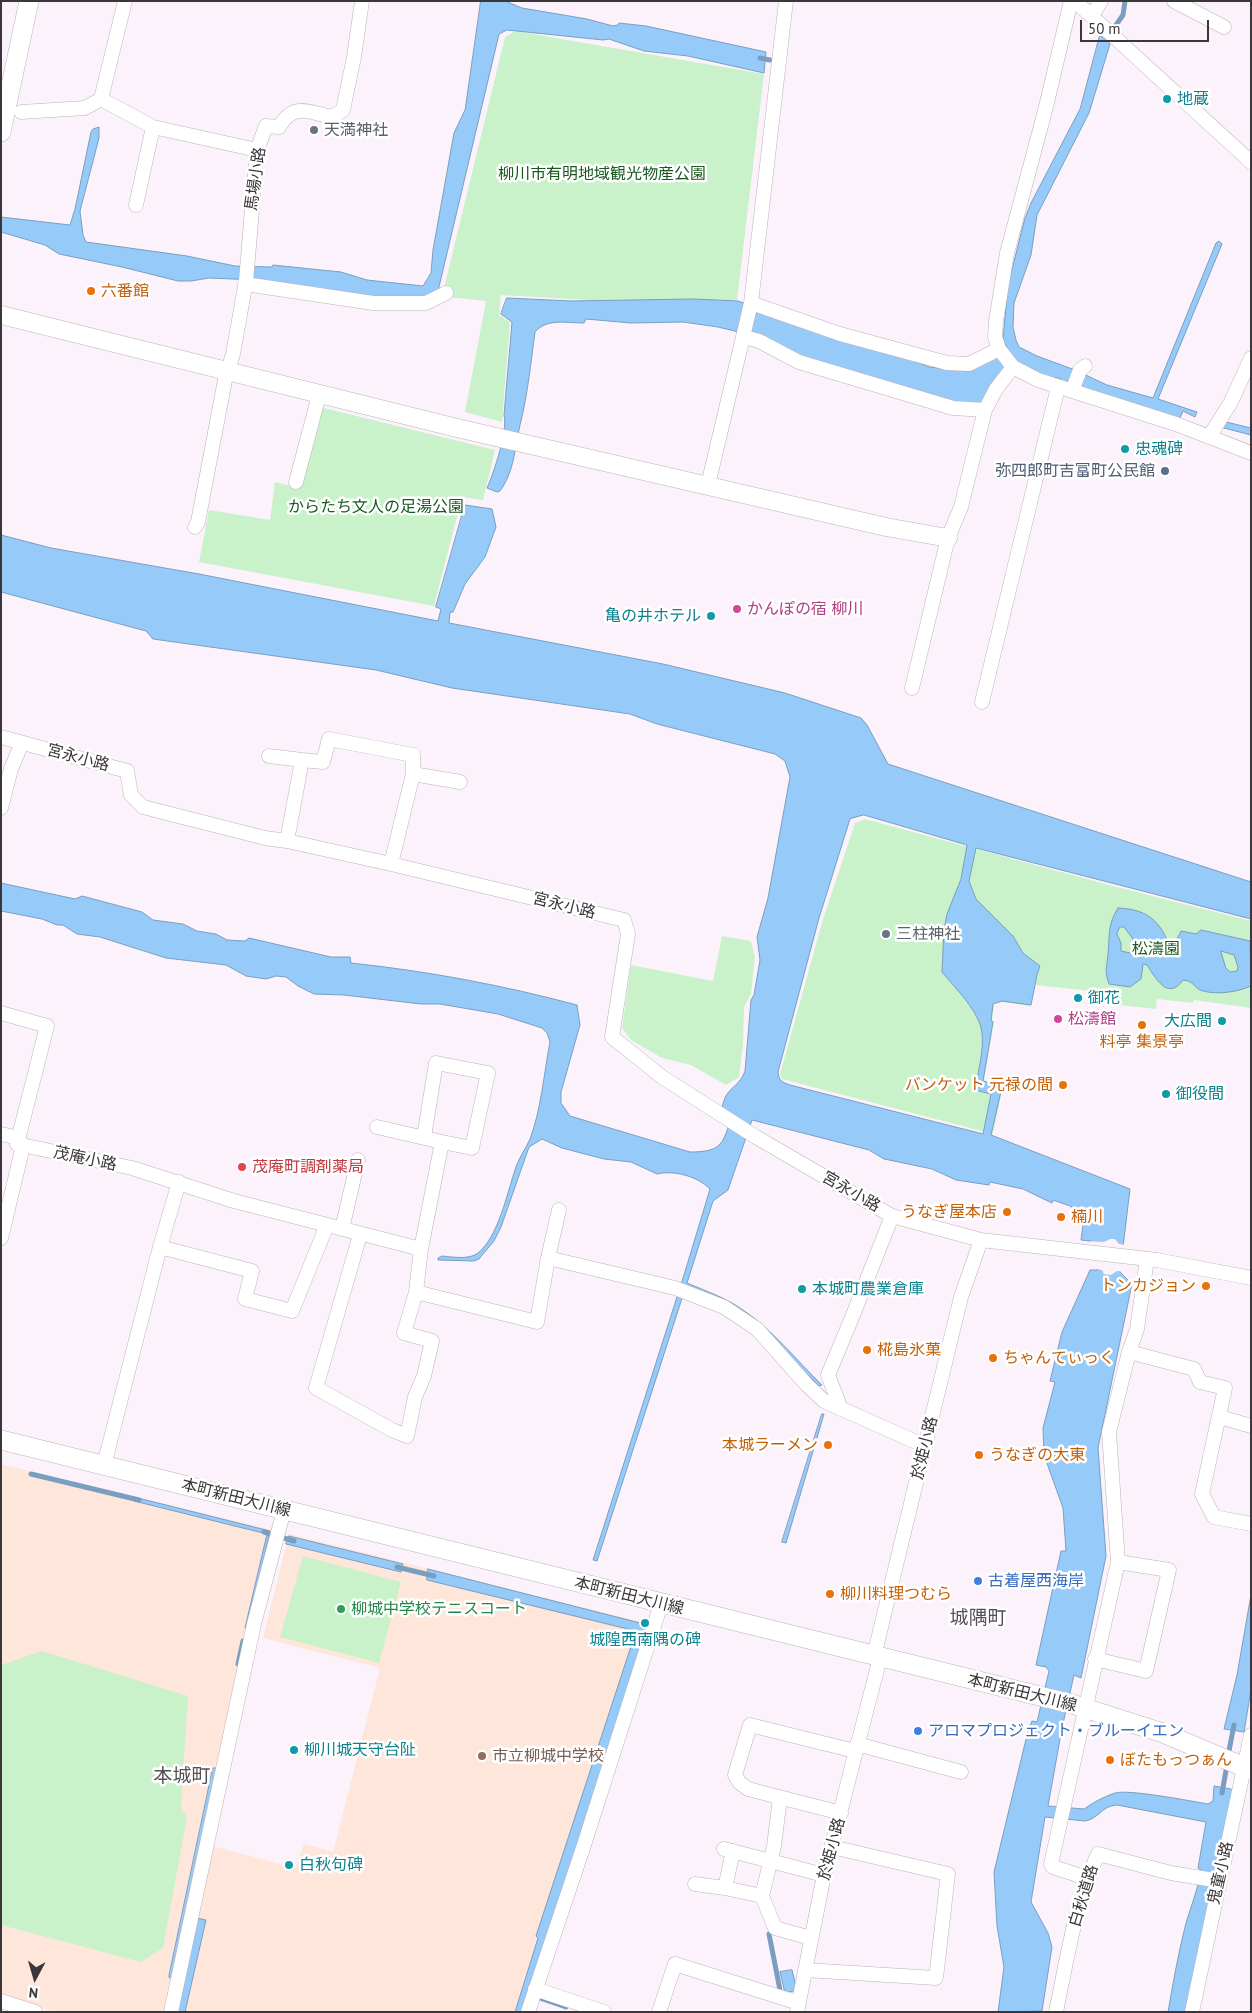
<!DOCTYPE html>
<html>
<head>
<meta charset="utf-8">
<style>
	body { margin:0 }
	#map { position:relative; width:1252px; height:2013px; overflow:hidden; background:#fcf2fb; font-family:"PT Sans",sans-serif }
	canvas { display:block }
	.frame { position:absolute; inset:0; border:2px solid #3a3639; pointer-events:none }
	.north { position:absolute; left:10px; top:1953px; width:50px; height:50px; -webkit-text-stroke:4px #fff; paint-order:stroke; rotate:186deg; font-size:14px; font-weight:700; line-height:20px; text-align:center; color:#3a3639 }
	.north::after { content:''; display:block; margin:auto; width:18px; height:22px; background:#3a3639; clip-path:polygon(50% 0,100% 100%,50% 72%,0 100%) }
	.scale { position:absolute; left:1080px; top:20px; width:129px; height:22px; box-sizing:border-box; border:2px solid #3a3639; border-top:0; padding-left:6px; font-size:15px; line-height:18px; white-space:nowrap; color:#3a3639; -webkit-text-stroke:4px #fff; paint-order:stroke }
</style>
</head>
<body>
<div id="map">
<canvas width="1252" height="2013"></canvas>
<div class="frame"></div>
<div class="north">N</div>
<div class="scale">50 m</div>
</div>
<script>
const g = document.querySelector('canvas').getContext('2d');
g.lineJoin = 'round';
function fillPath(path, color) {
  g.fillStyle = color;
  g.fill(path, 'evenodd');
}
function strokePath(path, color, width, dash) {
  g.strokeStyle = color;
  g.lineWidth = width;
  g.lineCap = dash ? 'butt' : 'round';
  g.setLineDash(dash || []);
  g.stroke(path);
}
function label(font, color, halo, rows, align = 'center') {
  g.font = font + ' "PT Sans","Noto Sans JP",sans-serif';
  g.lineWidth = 5;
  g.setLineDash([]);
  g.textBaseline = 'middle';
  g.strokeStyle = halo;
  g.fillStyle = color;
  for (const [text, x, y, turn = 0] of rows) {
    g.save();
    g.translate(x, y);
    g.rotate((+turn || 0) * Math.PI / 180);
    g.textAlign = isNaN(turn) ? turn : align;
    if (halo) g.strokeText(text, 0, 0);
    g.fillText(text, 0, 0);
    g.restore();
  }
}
fillPath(new Path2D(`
	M1,1464L272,1530L165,2012H54L1,1994Z
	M289,1534L650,1624L523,2012H174L209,1845L295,1868L304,1844L333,1852L380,1668L263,1638Z`), '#fee6db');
fillPath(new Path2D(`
	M515,31L764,74L737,300H588L501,295L499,315L510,322L502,422L465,412L486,301L447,297L444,288L505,37Z
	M320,407L495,450L483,500L462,497L434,606L199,562L209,510L270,520L275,482L298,488Z
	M865,819L1113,886L1251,921V1008L1194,1000L1193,1003L1157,999L1156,1009L1101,1003V992L1035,985L1031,1006L1002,1002L994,1004L992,1020L994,1021L984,1080L1003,1086L993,1134L782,1079L780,1074L823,919L855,823Z
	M722,936L751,941L755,957L751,994L744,1007L743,1045L739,1077L726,1085L691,1065L662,1058L631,1040L622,1028L631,965L713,981Z
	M303,1556L401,1582L379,1663L280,1637Z
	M42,1651L188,1696L181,1809L187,1817L163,1948L141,1962L1,1925V1665Z`), '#caf2ca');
const water = new Path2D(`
	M481,1H505L522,8L587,19L613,26L618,25L619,23L646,26L766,52L764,73L688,56L644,51L609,39L603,40L507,30L499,34L438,291L420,299H378L256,280L209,278L191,281H178L122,267L59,254L45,245L1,232V217L70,225L75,209L91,132L93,129L99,127V138L80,211L83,235L86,242L187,256L235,266L272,267L273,265L341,272L367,280L423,286L431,273L433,250L454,133L465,110Z
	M1100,35L1110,44L1089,113L1037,215L1031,255L1014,303L1013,327L1016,340L1019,347L1037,356L1075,370L1107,385L1153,398L1216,243L1219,241L1222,244L1158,399L1197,412L1195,417L1183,411L1180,418L1063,381L1059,378L1047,377L1017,362L1007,348L1003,339L1008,285L1025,218L1031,203L1080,109Z
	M507,298L572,301L693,299L738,301L909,359L929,367L969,371L994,357L1004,361L1008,366L983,402L973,405L961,404L805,359L764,338L718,327L683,322L631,323L586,319L584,323C566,323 547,318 535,332C531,361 528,392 521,421C515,444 515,471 500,491L497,492L487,488C494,472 508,431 504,415L512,322L501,314Z
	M1222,421L1251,428V435L1220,427Z
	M465,505L492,509L496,527L485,557L465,584L453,612H450L449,623L663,664L785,693L861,718L867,725L888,764L1251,882V919L976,848L969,881L976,899L1013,936L1023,953L1040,966L1037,975L1031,1005L1002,1001L993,1004L991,1021L993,1022L983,1081L1002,1087L991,1135L1130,1189L1120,1272L1132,1284L1098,1448L1106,1556L1081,1678L1074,1675L1062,1728L1048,1806L1084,1809C1094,1802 1103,1797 1115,1793C1129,1789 1190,1801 1208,1804L1213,1801L1214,1786L1231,1789L1233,1791L1218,1866L1212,1872L1210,1883L1216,1888L1188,2012H1168C1173,1983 1178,1955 1185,1927C1190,1908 1198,1890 1201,1870L1198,1868L1206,1822L1117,1805C1101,1806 1099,1819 1085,1821L1045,1817L1031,1902L1048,1933L1052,1947L1042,2011L998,2012L1004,1967L997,1926L994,1872L1028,1731L1032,1721L1037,1722L1049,1671L1046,1667L1036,1665L1061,1551H1066L1063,1508L1044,1455L1043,1428L1055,1382L1050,1381L1062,1332L1090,1270H1097L1099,1242L1081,1240L1084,1217L1070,1206L1053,1200L1052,1203L1023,1189L990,1182L989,1185L956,1180L932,1169L884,1159L869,1150L752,1120L728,1190L713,1201L687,1283C706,1291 726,1298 743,1310C773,1330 796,1360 822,1385L819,1386L769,1336L686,1286L597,1561L593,1560L684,1275L710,1189C697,1176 674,1170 657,1174L631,1162L604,1159L562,1148L542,1139L529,1147L501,1227L494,1241L479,1259L474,1261L438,1260V1258L442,1256C453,1257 469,1260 478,1253C498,1237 507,1194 515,1170C518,1159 525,1150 530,1139C541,1110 544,1073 550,1042L547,1033L542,1028L498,1014L440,1004H421L344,995L314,994L298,986L286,977L276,976L266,979L246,976L226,965L166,958L100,937L77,934L63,925H57L42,919L1,911V883L75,899L82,896L142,912L153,920L183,924L197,931L216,934L227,940L245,941L249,938L331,957H350L351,963C427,971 502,985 577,1005L580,1025L561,1092V1103L570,1116L690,1152C723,1152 723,1143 732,1115L722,1109C725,1086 738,1090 745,1071L751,1000L754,995L760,960L757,937L768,898L790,777L785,761L775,754L657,724L630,714L452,688L376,670L153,639L146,631L1,592V535L51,548L199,574L438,621L441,609L436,607ZM864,815L967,845L961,879L947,914L944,929L942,972C955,988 980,1012 982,1033C984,1051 978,1072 975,1090L991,1094L983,1134L790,1085C782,1082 779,1081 778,1072L819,918L850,819Z
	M1118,908C1144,909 1158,918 1168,942L1175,943L1181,931L1196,934L1201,930L1250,941L1251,986C1238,992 1217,995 1203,991C1194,989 1195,981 1183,980C1168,1001 1156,979 1147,965L1143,964L1141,979L1130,987L1109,984C1104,970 1107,967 1108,954C1110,934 1107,926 1118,908ZM1120,927H1124L1133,939L1134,948L1130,953L1121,951V943L1117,934ZM1221,951L1234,955L1238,967L1237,971L1230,972L1226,968Z
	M822,1414H824L786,1543L782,1542Z
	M134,1497L270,1531L248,1629L245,1628L267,1534L134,1501Z
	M289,1536L403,1564L401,1572L286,1544Z
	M428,1569L648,1625L523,2012H515L538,1938L536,1936L636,1631L427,1580Z
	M1251,1595V1690L1244,1732L1224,1729L1237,1675Z
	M213,1768H217L172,1979L169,1977Z
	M197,1918L206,1920L185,2012H176Z
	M792,1970L797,1990L785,1993L780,1972Z`);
fillPath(water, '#96caf9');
strokePath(water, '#7a9ebf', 1);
fillPath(new Path2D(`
	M1110,1239H1115L1119,1244L1126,1245L1123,1270L1126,1272L1117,1271L1111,1275L1104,1274L1102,1270L1090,1268H1094L1097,1244L1091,1243V1241L1104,1242Z`), '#fcf2fb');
strokePath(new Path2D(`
	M1111,32L1123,15L1125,1
	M760,58L770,60
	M31,1474L139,1500
	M264,1532L294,1541
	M397,1567L434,1576
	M238,1664L243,1641
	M1228,1756L1234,1725
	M1222,1793L1227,1765
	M769,1934L780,1990
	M534,1996L566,2007`), '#7a9ebf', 5);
const minor = new Path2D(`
	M1071,1L1045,111L1007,253L996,321L995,337L999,349L1013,367L1038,380L1176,424L1251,453
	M1075,1L1251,162
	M1174,1L1224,27
	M1092,16L1101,1
	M101,99L153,127L257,150
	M21,112L85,108L101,99L125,1
	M136,205L153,127
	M245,284L373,303H426L446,293
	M751,303L840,334L947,363L969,364L999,349
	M744,337L759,341L799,362L953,408L985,410
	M1072,391L1080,370L1085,366
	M1209,437L1231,402L1251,358
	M296,482L317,403
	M708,485L751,303L786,1
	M195,527L198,522L225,380L233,354L246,281L257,150L266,126L279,127C294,102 308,112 332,117L343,110L354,57L362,1
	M912,688L948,538L961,507L985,410L996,389L1013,367
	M982,702L1058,387
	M1,737L127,771L131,795L143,807L265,838L287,841L391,864L624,920L628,934L612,1037L662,1077L756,1137L892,1216L981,1240L1157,1260L1251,1278
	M269,756L302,760
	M413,774L460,782
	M1,808L11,769L22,743
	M287,841L302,760L323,762L329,739L413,755V774L391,864
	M1,1013L47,1026L17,1144L132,1168L234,1201L421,1249L416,1292L537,1322L548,1258L559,1210
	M377,1127L442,1142L421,1249
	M1,1134L19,1138
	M424,1137L436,1063L488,1073L472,1148L442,1142
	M342,1229L358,1160
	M360,1235L316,1388L392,1430L407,1436L415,1397L424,1376L432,1341L404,1333L416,1292
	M1,1238L23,1146
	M160,1247L252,1271L245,1299L292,1311L327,1225
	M548,1258L675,1288L724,1307L757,1329L807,1385L824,1401L925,1446
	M1129,1352L1194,1369L1200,1382L1225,1388L1202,1494L1214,1517L1251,1524
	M841,1409L828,1375L853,1315L892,1216
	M1220,1417L1251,1426
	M104,1465L160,1247L179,1182
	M874,1656L961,1297L981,1240
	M1095,1659L1146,1671L1169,1570L1118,1562
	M857,1744L961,1772
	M780,1798L774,1846L762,1896L775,1928L811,1938
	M841,1813L748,1789L739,1782L735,1775L750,1725L855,1751
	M724,1849L824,1875
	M1087,1878L1053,1867L1051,1864L1118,1562L1109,1432L1129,1352L1137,1329L1147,1259
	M695,1884L725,1888L762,1896
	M725,1888L733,1851
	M805,1970L936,1978L948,1874L832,1847
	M535,1989L604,2012
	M1,2001L35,2012
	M171,2012L254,1624L284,1510
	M528,2012L583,1848L661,1604
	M659,2012L675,1964L799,2003
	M797,2012L824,1875L880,1658
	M1056,2012C1067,1959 1075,1904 1098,1854L1171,1873L1220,1881
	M1192,2012L1251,1735`);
const tertiary = new Path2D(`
	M1,315L457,428L886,527L948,538`);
const secondary = new Path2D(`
	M1,132L29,1
	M1,1440L1072,1704L1163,1733L1251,1770`);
strokePath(minor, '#bbb2ba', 15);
strokePath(tertiary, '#bbb2ba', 19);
strokePath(secondary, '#bbb2ba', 20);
strokePath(minor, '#fff', 14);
strokePath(tertiary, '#fff', 18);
strokePath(secondary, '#fff', 19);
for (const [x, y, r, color] of [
	[1167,99,5,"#0f9aa8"],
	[314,130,5,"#6b7280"],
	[91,291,5,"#e8710a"],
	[1125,449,5,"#0f9aa8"],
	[1165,471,5,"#5c6f8a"],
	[737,609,5,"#d1479c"],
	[711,616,5,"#0f9aa8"],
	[886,934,5,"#6b7280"],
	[1078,998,5,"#0f9aa8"],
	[1058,1019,5,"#d1479c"],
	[1222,1021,5,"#0f9aa8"],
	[1142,1025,5,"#e8710a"],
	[1063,1085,5,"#e8710a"],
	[1166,1094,5,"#0f9aa8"],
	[242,1167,5,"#e0444e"],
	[1007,1212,5,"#e8710a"],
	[1061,1217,5,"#e8710a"],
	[1206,1286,5,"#e8710a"],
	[802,1289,5,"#0f9aa8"],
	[867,1350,5,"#e8710a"],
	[993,1358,5,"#e8710a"],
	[828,1445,5,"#e8710a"],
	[979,1455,5,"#e8710a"],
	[978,1581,5,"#3f7fe0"],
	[830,1594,5,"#e8710a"],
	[341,1609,5,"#2e9e5b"],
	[645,1623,5,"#0f9aa8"],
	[918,1731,5,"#3f7fe0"],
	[294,1750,5,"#0f9aa8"],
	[482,1756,5,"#8d6e63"],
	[1110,1760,5,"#e8710a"],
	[289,1865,5,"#0f9aa8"]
]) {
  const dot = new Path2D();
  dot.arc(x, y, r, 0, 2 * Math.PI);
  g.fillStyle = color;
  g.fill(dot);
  strokePath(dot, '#fff', 2);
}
label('16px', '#0d838f', '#fff', [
	["地蔵",1177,99],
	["忠魂碑",1135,449],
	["亀の井ホテル",701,616,"right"],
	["御花",1088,998],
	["大広間",1212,1021,"right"],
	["御役間",1176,1094],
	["本城町農業倉庫",812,1289],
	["城隍西南隅の碑",645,1640,"center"],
	["柳川城天守台阯",304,1750],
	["白秋句碑",299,1865]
], 'left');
label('16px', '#5b616d', '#fff', [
	["天満神社",324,130],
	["三柱神社",896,934]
], 'left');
label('16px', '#18591f', '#fff', [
	["柳川市有明地域観光物産公園",602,174],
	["からたち文人の足湯公園",376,507],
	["松濤園",1156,949]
]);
label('16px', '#3a3639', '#fff', [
	["馬場小路",256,179,-82],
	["宮永小路",78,758,15],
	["宮永小路",564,906,14],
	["茂庵小路",85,1159,12],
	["宮永小路",851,1192,30],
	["於姫小路",925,1448,-76],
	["本町新田大川線",236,1498,14],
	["本町新田大川線",629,1596,14],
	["本町新田大川線",1022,1693,14],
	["於姫小路",832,1849,-75],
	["鬼童小路",1221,1873,-77],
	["白秋道路",1084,1896,-73]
]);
label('16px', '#c56008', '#fff', [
	["六番館",101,291],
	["料亭 集景亭",1142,1042,"center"],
	["バンケット 元禄の間",1053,1085,"right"],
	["うなぎ屋本店",997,1212,"right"],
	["楠川",1071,1217],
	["トンカジョン",1196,1286,"right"],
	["椛島氷菓",877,1350],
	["ちゃんてぃっく",1003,1358],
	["本城ラーメン",818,1445,"right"],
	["うなぎの大東",989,1455],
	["柳川料理つむら",840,1594],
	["ぼたもっつぁん",1120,1760]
], 'left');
label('16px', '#4e5e75', '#fff', [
	["弥四郎町吉富町公民館",1155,471]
], 'right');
label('16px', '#b23c85', '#fff', [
	["かんぽの宿 柳川",747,609],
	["松濤館",1068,1019]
], 'left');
label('16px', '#be3a42', '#fff', [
	["茂庵町調剤薬局",252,1167]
], 'left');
label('16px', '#366cbe', '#fff', [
	["古着屋西海岸",988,1581],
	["アロマプロジェクト・ブルーイエン",928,1731]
], 'left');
label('16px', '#27864d', '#fff', [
	["柳城中学校テニスコート",351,1609]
], 'left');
label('16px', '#785e54', '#fff', [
	["市立柳城中学校",492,1756]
], 'left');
label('19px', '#564e55', '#fff', [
	["城隅町",978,1619],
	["本城町",182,1777]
]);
</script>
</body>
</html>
